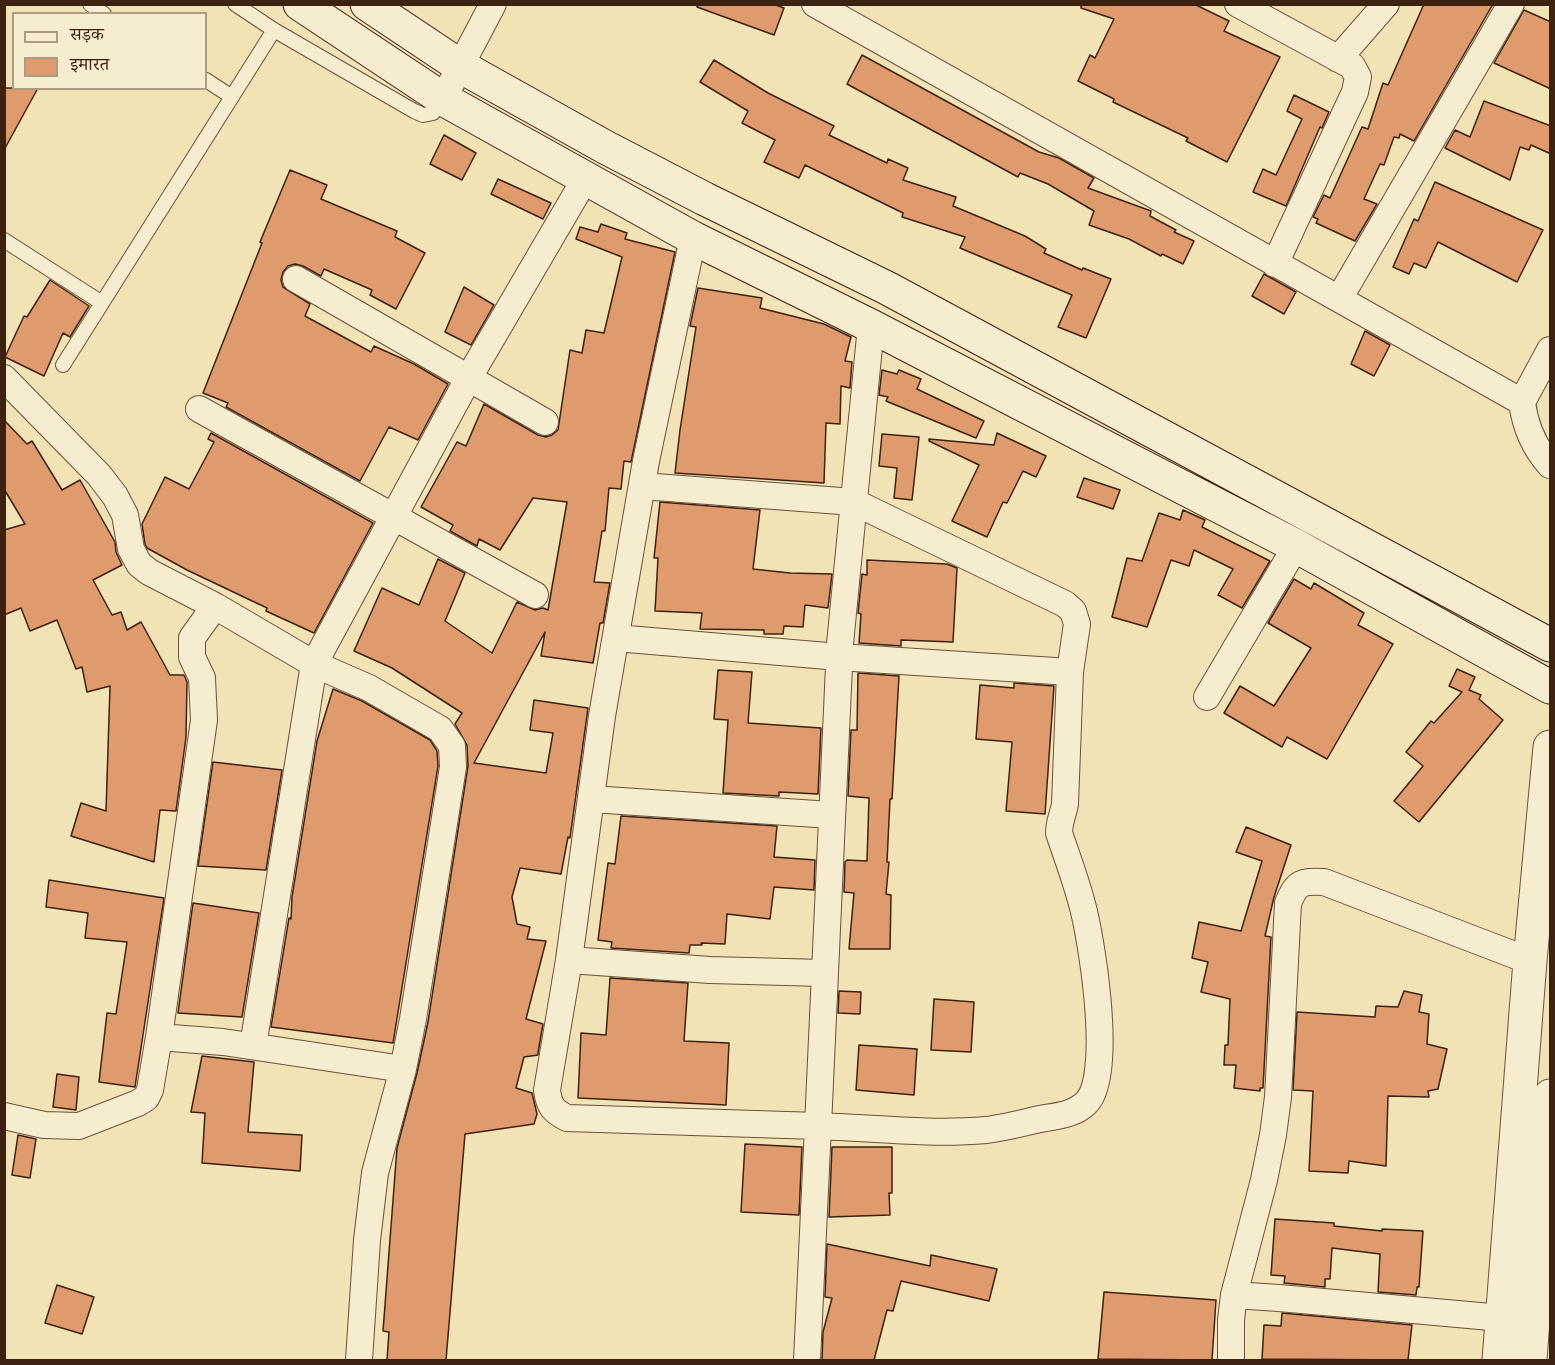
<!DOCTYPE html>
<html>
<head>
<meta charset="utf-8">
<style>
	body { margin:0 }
	#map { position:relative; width:1555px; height:1365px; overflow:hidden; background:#f1e3b6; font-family:"Old Standard TT","Noto Serif Devanagari",serif }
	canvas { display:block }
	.frame { position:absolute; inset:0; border:6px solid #3d2212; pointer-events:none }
	.legend { position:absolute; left:12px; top:12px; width:195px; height:78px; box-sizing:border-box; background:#f6edd0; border:2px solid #ac9c84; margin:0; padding:8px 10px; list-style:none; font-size:18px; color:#3d2212 }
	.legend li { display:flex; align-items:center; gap:12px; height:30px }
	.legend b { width:30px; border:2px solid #ac9c84 }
</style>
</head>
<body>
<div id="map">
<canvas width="1555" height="1365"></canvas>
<div class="frame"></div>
<ul class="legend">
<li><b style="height:8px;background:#f6edd0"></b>सड़क</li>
<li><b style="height:16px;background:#df9a6e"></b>इमारत</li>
</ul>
</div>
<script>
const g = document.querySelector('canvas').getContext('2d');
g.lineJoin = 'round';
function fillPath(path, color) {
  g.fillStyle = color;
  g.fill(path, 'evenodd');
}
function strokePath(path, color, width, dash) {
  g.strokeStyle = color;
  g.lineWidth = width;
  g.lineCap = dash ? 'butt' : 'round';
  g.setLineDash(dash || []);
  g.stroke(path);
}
const building = new Path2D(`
	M698,4H773L784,8L774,35L697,7Z
	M1081,4H1194L1229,21L1224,31L1280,57L1227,162L1186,141L1188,138L1113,102L1114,99L1078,81L1090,55L1095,58L1114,19L1081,8Z
	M1424,4H1493L1414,141L1400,134L1399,138L1394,137L1384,165L1380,164L1364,199L1377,204L1355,241L1316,223L1318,219L1313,217L1324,195L1330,198L1362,127L1368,129L1383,83L1388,85Z
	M1524,10L1551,22V89L1494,63Z
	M862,55L1039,152L1059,158L1094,178L1088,188L1151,211L1150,216L1176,230L1174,232L1194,241L1183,264L1162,254L1161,256L1129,239L1089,225L1094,211L1048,184L1020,173L1018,177L847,84Z
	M714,60L768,93L834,126L829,135L887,163L888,159L908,168L903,180L956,197L953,206L1025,236L1046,249L1044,253L1082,270L1083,268L1111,279L1086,338L1058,327L1072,295L960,248L965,237L902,217L903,213L805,165L799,178L764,162L775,140L742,123L748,111L700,82Z
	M4,88H38L4,150Z
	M1294,95L1329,112L1322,128L1320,127L1286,206L1253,192L1263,169L1276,175L1302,119L1287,111Z
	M1484,101L1551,126V154L1531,145L1529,150L1520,147L1510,180L1445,148L1455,130L1470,137Z
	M444,135L476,153L462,180L430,164Z
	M290,170L327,185L321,199L397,231L395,237L425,253L396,309L370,295L372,290L324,269L321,276L303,266L295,264L288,266L283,272L281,280L283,287L310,304L305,316L371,352L374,346L414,364L448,384L418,440L389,427L360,481L226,407L228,403L203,393L262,243L260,242Z
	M498,179L551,203L543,219L491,194Z
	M1435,182L1543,230L1517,282L1438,242L1426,268L1414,263L1409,274L1393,267L1414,219L1418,221Z
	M601,224L627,233L625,239L675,252L631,462L624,461L621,489L609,488L605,531H602L594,582L610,583L603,623H600L593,663L541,656L545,632L474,763L546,773L553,733L530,730L534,700L588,708L570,838L568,837L561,874L520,868L512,897L517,924L530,927L527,939L546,941L526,1019L543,1024L538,1053V1055L524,1057L516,1088L532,1093L537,1114L534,1124L465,1134L446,1360H387L389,1332L383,1331L397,1148L417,1073L428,1022L468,766L467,745L455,724L462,713L392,668L354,651L382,588L419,605L438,559L465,573L445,621L492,653L517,602L535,610L543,608L548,610L567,502L533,498L500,550L479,539L477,546L450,531L453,525L421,507L457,442L466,446L484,404L538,435L546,437L552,435L558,430L570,350L582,353L586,330L604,333L622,257L576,239L580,227L598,232Z
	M1264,274L1296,292L1284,314L1252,296Z
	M50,280L89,306L70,337L63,333L44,376L5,357L24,316L27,317Z
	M464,287L494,305L471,345L445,332Z
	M698,288L762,298L760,308L824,324L851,337L845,361L852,362L850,388L841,386L840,424L826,423L824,483L675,473L680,430L696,327L690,326Z
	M1365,331L1390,345L1374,376L1351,364Z
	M882,370L897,374L899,370L921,379L917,389L984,421L976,438L886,401L888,397L879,395Z
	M4,420L27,444L32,441L62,490L80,480L115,542L116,552L122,565L93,580L112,615L121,612L127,630L141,622L170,675H184L187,682L186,737L176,811L160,810L154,862L71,836L81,803L106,811L110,686L87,692L82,667L76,669L57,620L30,631L21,608L4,615V530L25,524L4,489Z
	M211,433L373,523L314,633L266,611L267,608L187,570L147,548L145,544L142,524L165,477L189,489L214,442L208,439Z
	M997,433L1046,456L1036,477L1023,471L1007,503L1003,502L987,537L952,521L979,465L929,441V439L994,445Z
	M882,434L919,437L912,500L894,498L897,468L879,466Z
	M1084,478L1120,490L1113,509L1077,497Z
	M660,502L760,510L753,569L790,573L832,574L828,608L805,605L803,627L784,626L783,634H764V630L700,629L702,613L655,611L658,558H654Z
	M1183,510L1205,520L1202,527L1270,561L1242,608L1218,595L1233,569L1194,550L1189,566L1171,560L1147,627L1112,617L1127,558L1142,561L1159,513L1180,520Z
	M867,560L947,564L957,568L953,642L901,640V646L859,643L861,614L858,613L862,574L867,575Z
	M1294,579L1311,589L1314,583L1364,613L1358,625L1393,644L1327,759L1287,737L1282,747L1224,713L1240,686L1274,706L1311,648L1268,623Z
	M1457,669L1475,677L1469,690L1481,695L1479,699L1503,720L1419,822L1394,801L1423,766L1406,752L1431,721L1434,723L1462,692L1449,686Z
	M718,670L752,672L748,723L821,728L818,794L779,792V796L723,793L728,720L714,719Z
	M858,673L899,676L892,799H890L887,862H889L886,894L891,895L890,949H849L854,893L844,892L845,862L847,860L867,861L869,798L848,796L851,730H857Z
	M1014,683L1054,686L1045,814L1006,811L1012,742L976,739L980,685L1014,688Z
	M333,689L362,701L430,740L437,751L438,766L393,1043L271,1027L289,918L291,919L292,897L317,741Z
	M213,762L282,770L266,870L198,866Z
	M621,816L777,826L774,857L815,860L814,890L774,887L770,919L727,914L725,944L701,943L702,945H690L689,953L611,948L612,942L598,940L608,863L615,864Z
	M1246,827L1291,845L1274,897L1265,936L1271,937L1263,1088H1260V1091L1234,1088L1236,1065H1224L1225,1045H1228L1230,999L1201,992L1208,962L1192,958L1199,922L1241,931L1262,861L1236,852Z
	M49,880L164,898L135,1087L99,1082L107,1013L116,1014L127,942L85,938L88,913L46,907Z
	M193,903L259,913L242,1017L178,1013Z
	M610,978L688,983L684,1041L729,1043L726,1105L578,1098L581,1033L606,1035Z
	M839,991L861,992L860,1014L838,1013Z
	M1404,991L1422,995L1419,1012L1429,1014L1427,1044L1447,1049L1438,1089L1428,1091L1429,1097L1388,1096L1386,1166L1349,1161L1348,1173L1309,1171L1313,1091L1293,1090L1297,1012L1375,1017L1376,1006L1398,1007Z
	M934,999L974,1002L971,1052L931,1050Z
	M859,1045L917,1049L914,1095L856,1090Z
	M202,1056L254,1062L248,1132L302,1135L300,1171L202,1163L205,1113L191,1112Z
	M57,1074L79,1077L76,1110L53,1107Z
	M18,1135L36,1139L30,1178L12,1175Z
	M745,1144L802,1147L799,1215L741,1212Z
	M832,1147H892V1193H889L890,1215L829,1217Z
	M1275,1219L1334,1223V1226L1382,1231V1229L1423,1231L1419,1287H1417L1416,1295L1378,1292L1380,1254L1332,1248L1330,1279H1325V1287L1284,1283L1285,1276L1271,1275Z
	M827,1244L930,1266L931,1255L997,1269L989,1301L901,1281L893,1311L887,1310L874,1360H822L823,1332L832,1298L825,1297Z
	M57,1285L94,1297L82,1334L45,1323Z
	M1104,1292L1216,1300L1212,1360L1098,1359Z
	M1282,1313L1412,1325L1408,1360L1262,1359L1264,1325L1281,1326Z`);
fillPath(building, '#df9a6e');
strokePath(building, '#3d2212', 1.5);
const service = new Path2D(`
	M90,4L104,14
	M235,4L274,30L414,111L423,115L433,113L443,99
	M206,80L232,97
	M4,240L102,303
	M63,365L274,30`);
const minor = new Path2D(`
	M815,4L1522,402C1525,426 1534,447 1550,465
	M1238,4L1352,66L1358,77L1355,92L1275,264
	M1338,59L1386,4
	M443,99L493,4
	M693,238L646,461L602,716L569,960L547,1090C549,1106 553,1111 567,1118L818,1126L840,644L871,326
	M296,279L545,422
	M1339,299L1511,4
	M4,378L99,475L115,496L125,515L131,549L139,564L149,572L215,606
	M1522,402L1550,350
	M199,409L535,595
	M616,638L839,657L1070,672L1077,624L1073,611L1065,604L854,502L642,486
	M1207,697L1296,546
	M591,799L831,815
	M569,960L710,970L824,973
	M159,1037L204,720L202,678L192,657V638L215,606L314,664L253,1046
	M4,1116L44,1125L79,1126L138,1103L146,1098L150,1090L159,1037L223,1042L403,1069
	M1234,1295L1264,1180L1273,1135L1278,1097L1288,903C1297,882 1301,881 1324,882L1530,961
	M359,1360L367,1240L375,1173L403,1069L413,1019L453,767L452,746L440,729L369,688L314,664L468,379L585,179
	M807,1360L818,1126C873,1128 931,1135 986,1130C1004,1128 1022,1123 1040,1119C1056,1116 1074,1115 1086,1103C1113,1077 1093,952 1085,916C1079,888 1068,860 1059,833C1059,822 1063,815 1065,804L1070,672
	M1231,1360V1320L1234,1295L1279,1298L1502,1318`);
const tertiary = new Path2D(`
	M1499,1360L1530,961L1550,747
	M1530,1360L1550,1096`);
const secondary = new Path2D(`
	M300,4L443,99L693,238L871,326L1296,546L1550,687
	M367,4L460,66L605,147L705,199L887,288L1550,645`);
strokePath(service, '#6a523b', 16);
strokePath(minor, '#6a523b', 28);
strokePath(tertiary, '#6a523b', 35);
strokePath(secondary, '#3d2212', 35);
strokePath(service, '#f6edd0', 14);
strokePath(minor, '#f6edd0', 26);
strokePath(tertiary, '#f6edd0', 33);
strokePath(secondary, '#f6edd0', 33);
</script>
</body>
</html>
